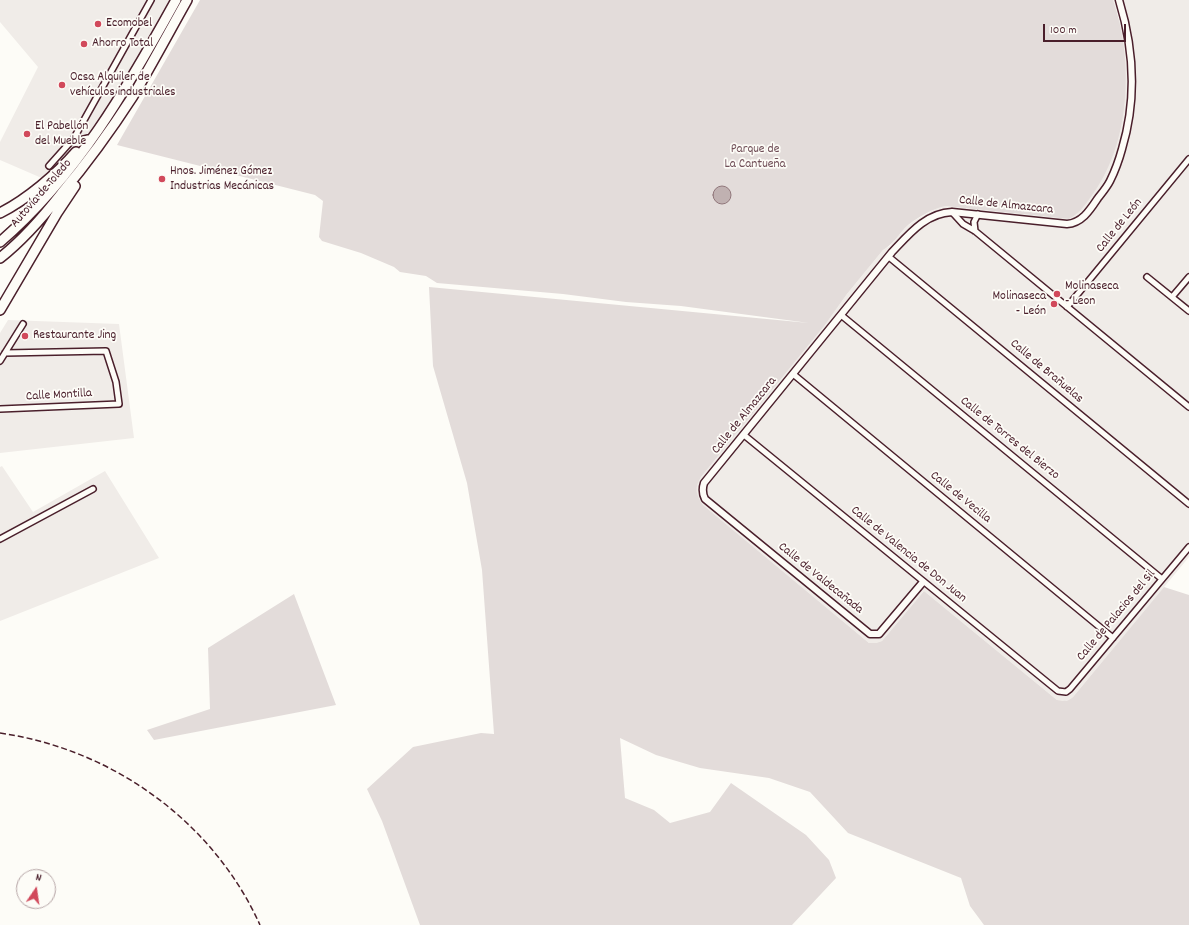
<!DOCTYPE html>
<html>
<head>
<meta charset="utf-8">
<style>
	body { margin:0 }
	#map { position:relative; width:1189px; height:925px; overflow:hidden; background:#fdfcf7; font-family:Dekko,sans-serif }
	canvas { display:block }
	.north { position:absolute; left:16px; top:869px; width:40px; height:40px; box-sizing:border-box; background:#fdfcf7; border:1px solid #b5a4a5; border-radius:50%; rotate:13deg; font-size:11px; font-weight:700; line-height:16px; text-align:center; color:#4a1f2b }
	.north::after { content:''; display:block; margin:auto; width:14px; height:18px; background:#d1495b; clip-path:polygon(50% 0,100% 100%,50% 72%,0 100%) }
	.scale { position:absolute; left:1043px; top:24px; width:83px; height:18px; box-sizing:border-box; border:2px solid #4a1f2b; border-top:0; padding-left:5px; font-size:12px; line-height:14px; white-space:nowrap; color:#4a1f2b; -webkit-text-stroke:3px #fdfcf7; paint-order:stroke }
</style>
</head>
<body>
<div id="map">
<canvas width="1189" height="925"></canvas>
<div class="north">N</div>
<div class="scale">100 m</div>
</div>
<script>
const g = document.querySelector('canvas').getContext('2d');
g.lineJoin = 'round';
function fillPath(path, color) {
  g.fillStyle = color;
  g.fill(path, 'evenodd');
}
function strokePath(path, color, width, dash) {
  g.strokeStyle = color;
  g.lineWidth = width;
  g.lineCap = dash ? 'butt' : 'round';
  g.setLineDash(dash || []);
  g.stroke(path);
}
function label(font, color, halo, rows, align = 'center') {
  g.font = font + ' Dekko,sans-serif';
  g.lineWidth = 3.5;
  g.setLineDash([]);
  g.textBaseline = 'middle';
  g.strokeStyle = halo;
  g.fillStyle = color;
  for (const [text, x, y, turn = 0] of rows) {
    g.save();
    g.translate(x, y);
    g.rotate((+turn || 0) * Math.PI / 180);
    g.textAlign = isNaN(turn) ? turn : align;
    if (halo) g.strokeText(text, 0, 0);
    g.fillText(text, 0, 0);
    g.restore();
  }
}
fillPath(new Path2D(`
	M0,0H172L98,126L44,179L0,160V142L38,67L0,22Z
	M1113,0H1189V557L1073,697L1070,700L1065,701L1057,700L924,591L882,641L876,643H869L703,505L697,497L696,489L697,483L701,477L825,325L847,294L883,250L890,246L906,227L914,221L940,206H946L1069,219L1077,214L1119,18Z
	M8,320L119,324L134,438L0,453V333Z
	M2,466L33,512L105,471L159,558L0,621V467Z`), '#f0ece8');
fillPath(new Path2D(`
	M200,0H1113C1134,61 1131,145 1090,198C1084,206 1079,214 1069,219L946,206C935,207 913,220 905,228C898,236 892,245 883,250L847,294L825,325L701,477C694,488 696,495 703,505L869,643H876L882,641L924,591L1057,700C1064,701 1068,702 1073,697L1164,587L1189,595V925H984L970,906L961,878L848,833L810,792L769,778L700,768L656,755L620,738L625,798L654,810L670,823L710,812L731,783L806,835L829,860L836,878L792,925H420L382,821L367,789L413,747L481,733L494,734L482,570L467,483L433,366L429,287L809,323L681,306L626,302L563,294L437,283L426,276L400,272L394,267L361,253L322,241L319,237L323,201L315,195L117,145Z
	M294,594L336,705L154,740L147,730L210,709L208,648Z`), '#e3dcda');
const water = new Path2D(`
	M713 195a9 9 0 1 1 18 0a9 9 0 1 1-18 0Z`);
fillPath(water, '#c0b1b1');
strokePath(water, '#91777b', 1);
const minor = new Path2D(`
	M74,138L80,140L88,138
	M49,166L74,138L151,0
	M952,212L963,224L975,231L1189,407
	M975,231L974,222L978,214
	M889,257L1189,504
	M1147,277L1189,311
	M1172,297L1189,277
	M1067,307L1189,159
	M841,315L1162,579
	M0,361L23,324
	M793,374L1113,638
	M0,409L119,404L116,382L106,351L5,353
	M744,435L1058,691L1066,692L1070,689L1189,547
	M0,539L93,489`);
const tertiary = new Path2D(`
	M923,582L879,634H870L705,499C702,493 702,489 704,483L892,252C909,234 926,213 952,212L1067,224C1082,223 1090,210 1098,198C1102,193 1107,187 1110,181C1115,171 1119,160 1122,149C1137,99 1134,49 1119,0`);
const motorway = new Path2D(`
	M0,213C26,200 57,174 76,152
	M0,242C77,176 128,87 176,0
	M0,258C23,240 43,217 61,194C87,163 111,130 133,96C152,64 169,32 187,0
	M0,310L57,213L75,186`);
strokePath(minor, '#4a1f2b', 8);
strokePath(tertiary, '#4a1f2b', 9);
strokePath(motorway, '#4a1f2b', 12);
strokePath(minor, '#fdfcf7', 5);
strokePath(tertiary, '#fdfcf7', 6);
strokePath(motorway, '#fdfcf7', 9);
strokePath(new Path2D(`
	M0,733C112,749 213,821 260,925`), '#4a1f2b', 1.5, [6, 3]);
for (const [x, y, r, color] of [
	[98,24,4,"#d1495b"],
	[84,44,4,"#d1495b"],
	[62,85,4,"#d1495b"],
	[27,134,4,"#d1495b"],
	[162,179,4,"#d1495b"],
	[1057,294,4,"#d1495b"],
	[1054,304,4,"#d1495b"],
	[25,336,4,"#d1495b"]
]) {
  const dot = new Path2D();
  dot.arc(x, y, r, 0, 2 * Math.PI);
  g.fillStyle = color;
  g.fill(dot);
  strokePath(dot, '#fdfcf7', 1.5);
}
label('13px', '#4a1f2b', '#fdfcf7', [
	["Ecomobel",106,24],
	["Ahorro Total",92,44],
	["Ocsa Alquiler de",70,78],
	["vehículos industriales",70,93],
	["El Pabellón",35,127],
	["del Mueble",35,142],
	["Hnos. Jiménez Gómez",170,172],
	["Industrias Mecánicas",170,187],
	["Molinaseca",1065,287],
	["- Leon",1065,302],
	["Molinaseca",1046,297,"right"],
	["- León",1046,312,"right"],
	["Restaurante Jing",33,336]
], 'left');
label('13px', '#704e57', '#fdfcf7', [
	["Parque de",755,150],
	["La Cantueña",755,165]
]);
label('13px', '#4a1f2b', '#fdfcf7', [
	["Autovía de Toledo",42,194,-49],
	["Calle de Almazcara",1006,206,6],
	["Calle de León",1120,226,-51],
	["Calle de Brañuelas",1046,372,40],
	["Calle Montilla",59,396,-3],
	["Calle de Almazcara",745,416,-51],
	["Calle de Torres del Bierzo",1009,439,39],
	["Calle de Vecilla",960,498,39],
	["Calle de Valencia de Don Juan",908,555,39],
	["Calle de Valdecañada",820,579,39],
	["Calle de Palacios del Sil",1117,616,-50]
]);
</script>
</body>
</html>
